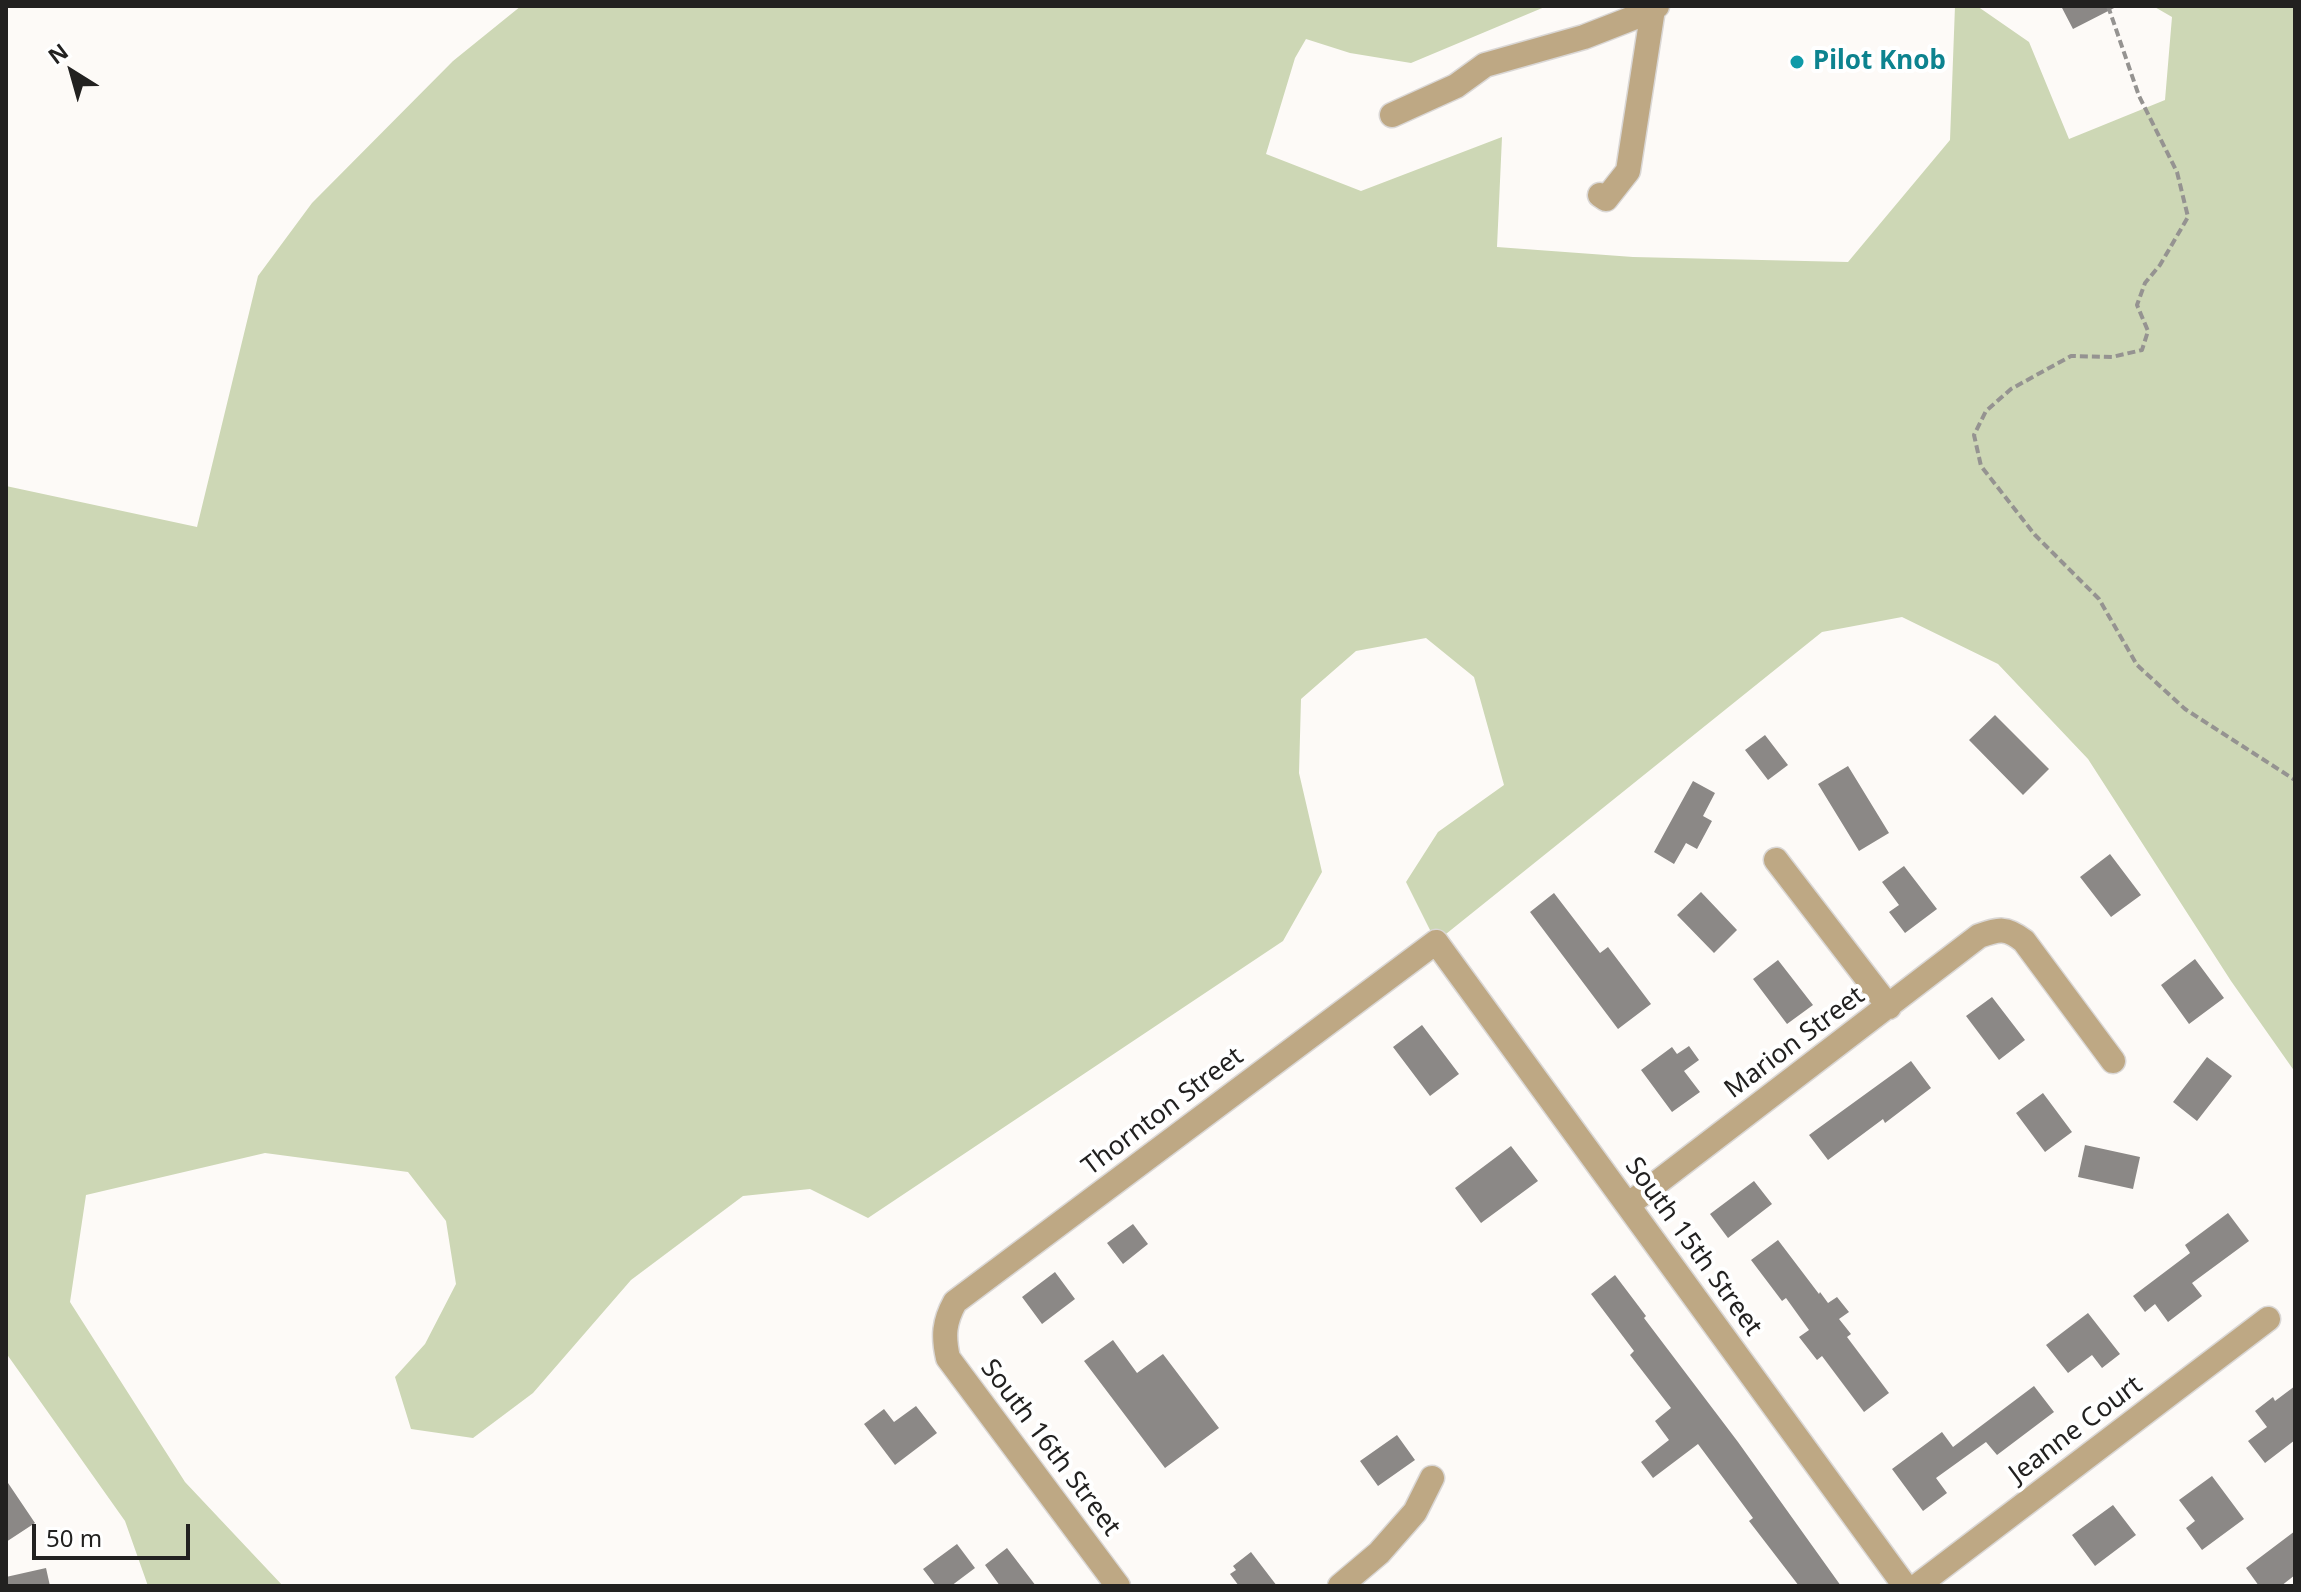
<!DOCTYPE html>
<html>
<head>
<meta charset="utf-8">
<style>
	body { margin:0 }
	#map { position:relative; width:2301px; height:1592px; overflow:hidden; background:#fdfaf7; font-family:"Noto Sans",sans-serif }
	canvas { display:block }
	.frame { position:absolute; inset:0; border:8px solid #222120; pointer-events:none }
	.north { position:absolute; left:32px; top:32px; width:80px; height:80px; -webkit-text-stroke:6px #fff; paint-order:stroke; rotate:323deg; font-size:22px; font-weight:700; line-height:32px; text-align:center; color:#222120 }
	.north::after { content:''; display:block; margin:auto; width:28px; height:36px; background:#222120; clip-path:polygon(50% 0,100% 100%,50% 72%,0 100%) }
	.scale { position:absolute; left:32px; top:1524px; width:158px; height:36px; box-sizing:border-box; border:4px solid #222120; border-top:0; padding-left:10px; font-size:24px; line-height:28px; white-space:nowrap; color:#222120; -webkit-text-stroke:6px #fff; paint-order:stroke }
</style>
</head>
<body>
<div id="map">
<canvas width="2301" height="1592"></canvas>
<div class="frame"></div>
<div class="north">N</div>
<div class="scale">50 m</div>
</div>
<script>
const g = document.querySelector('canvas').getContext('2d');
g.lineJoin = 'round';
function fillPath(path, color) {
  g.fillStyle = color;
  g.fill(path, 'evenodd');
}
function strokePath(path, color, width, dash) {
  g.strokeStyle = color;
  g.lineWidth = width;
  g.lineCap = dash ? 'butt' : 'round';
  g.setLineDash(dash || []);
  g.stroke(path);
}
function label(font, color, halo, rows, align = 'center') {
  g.font = font + ' "Noto Sans",sans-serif';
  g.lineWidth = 8;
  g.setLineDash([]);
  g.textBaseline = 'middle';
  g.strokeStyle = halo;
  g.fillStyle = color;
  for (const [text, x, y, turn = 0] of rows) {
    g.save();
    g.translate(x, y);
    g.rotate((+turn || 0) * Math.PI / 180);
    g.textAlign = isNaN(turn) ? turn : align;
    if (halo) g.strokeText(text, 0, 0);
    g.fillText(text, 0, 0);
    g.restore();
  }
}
fillPath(new Path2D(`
	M521,6H1547L1411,63L1350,53L1306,39L1295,58L1266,154L1361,191L1502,137L1497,247L1633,257L1848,262L1950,140L1955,6H1977L2029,42L2069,139L2165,100L2172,17L2153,6H2295V1072L2231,981L2088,759L1998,664L1902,617L1822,632L1436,942L1406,882L1438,832L1504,785L1474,677L1426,638L1356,651L1301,699L1299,773L1322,872L1283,941L868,1218L810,1189L743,1196L631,1280L533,1393L473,1438L411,1429L395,1377L425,1344L456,1284L446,1221L408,1172L265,1153L86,1195L70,1302L185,1482L283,1586H148L125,1521L6,1353V486L197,527L258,276L312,203L453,61Z`), '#cdd7b5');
fillPath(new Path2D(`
	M2061,6H2118L2073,29Z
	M1995,715L2049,769L2023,795L1969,740Z
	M1765,735L1788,765L1768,780L1745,750Z
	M1848,766L1889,833L1859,851L1818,784Z
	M1693,781L1715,793L1703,816L1712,821L1697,849L1686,843L1674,864L1654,852Z
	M2110,854L2141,895L2111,917L2080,877Z
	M1904,866L1937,909L1905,933L1889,912L1899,905L1882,882Z
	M1701,892L1737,930L1714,953L1677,915Z
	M1554,893L1600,953L1608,947L1651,1004L1618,1029L1530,912Z
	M2195,959L2224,998L2189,1024L2161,985Z
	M1778,960L1813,1005L1787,1024L1753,979Z
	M1992,997L2025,1040L1999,1060L1966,1016Z
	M1422,1025L1459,1074L1430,1096L1393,1047Z
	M1689,1046L1699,1060L1684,1071L1700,1092L1672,1112L1641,1070L1672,1047L1677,1054Z
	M2207,1057L2232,1076L2197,1121L2173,1102Z
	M1911,1061L1931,1088L1885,1123L1883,1119L1828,1160L1809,1135Z
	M2043,1093L2072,1132L2045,1152L2016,1113Z
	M2085,1145L2140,1157L2133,1189L2078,1177Z
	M1511,1146L1538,1181L1481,1223L1455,1188Z
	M1754,1181L1772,1204L1728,1238L1710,1214Z
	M2228,1213L2249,1241L2192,1283L2202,1296L2168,1322L2155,1304L2145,1312L2133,1296L2190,1253L2185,1245Z
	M1133,1224L1148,1244L1123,1264L1107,1243Z
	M1778,1240L1819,1294L1820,1292L1828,1303L1837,1297L1849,1312L1839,1319L1851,1334L1847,1337L1889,1393L1864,1412L1822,1356L1817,1360L1799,1337L1809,1330L1786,1298L1782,1301L1751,1260Z
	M1055,1272L1075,1299L1042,1324L1022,1297Z
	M1615,1275L1646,1316L1644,1318L1738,1442L1841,1586H1799L1749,1521L1753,1518L1698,1444L1653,1478L1641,1462L1669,1440L1655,1421L1671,1408L1630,1355L1634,1351L1591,1294Z
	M2088,1313L2120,1354L2102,1368L2092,1355L2068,1373L2046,1345Z
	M1113,1340L1137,1373L1163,1354L1219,1428L1165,1468L1084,1361Z
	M2034,1386L2054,1412L1997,1455L1986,1442L1936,1478L1947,1493L1923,1511L1892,1469L1942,1432L1953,1447Z
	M2295,1386V1440L2265,1463L2248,1441L2267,1427L2255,1411L2273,1397L2275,1401Z
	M916,1406L937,1433L895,1465L864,1424L884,1409L894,1422Z
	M1397,1435L1415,1460L1378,1486L1360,1461Z
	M2212,1476L2244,1519L2202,1550L2186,1528L2195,1521L2179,1500Z
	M6,1480L35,1523L6,1542Z
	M2113,1505L2136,1535L2095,1566L2072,1535Z
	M2295,1531V1575L2281,1586H2259L2246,1568Z
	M957,1544L975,1568L951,1586H936L923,1569Z
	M1007,1548L1036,1586H1000L985,1565Z
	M1251,1552L1277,1586H1239L1230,1574L1236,1570L1233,1566Z
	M46,1568L50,1586H6V1577Z`), '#8b8886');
const minor = new Path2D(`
	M1392,115L1456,86L1485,65L1584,37L1643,14L1657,6
	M1600,195L1606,199L1628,171L1653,9
	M1776,860L1889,1007
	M1628,1205L1979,936C1999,929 2006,927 2024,941L2113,1061
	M1118,1586L948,1358C943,1336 944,1322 955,1302L1436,942L1905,1586
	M1340,1586L1379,1553L1415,1512L1432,1478
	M1917,1586L2268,1319`);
strokePath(minor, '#dad7d5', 27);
strokePath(new Path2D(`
	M2108,6L2139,96L2177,172L2188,217L2160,265L2145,283L2137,305L2148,331L2142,350L2112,357L2071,356L2011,389L1986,411L1974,435L1981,466L2035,535L2099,599L2137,665L2185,709L2295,780`), '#959391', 4, [8, 4]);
strokePath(minor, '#bea884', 24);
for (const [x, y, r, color] of [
	[1797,62,8,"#0f9aa8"]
]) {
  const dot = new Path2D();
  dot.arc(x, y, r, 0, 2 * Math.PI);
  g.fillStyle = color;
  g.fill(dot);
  strokePath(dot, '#fff', 3);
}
label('bold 26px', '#0d838f', '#fff', [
	["Pilot Knob",1813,62]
], 'left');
label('26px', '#222120', '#fff', [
	["Marion Street",1795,1043,-37],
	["Thornton Street",1163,1112,-37],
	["South 15th Street",1693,1247,54],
	["Jeanne Court",2076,1430,-37],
	["South 16th Street",1050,1448,53]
]);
</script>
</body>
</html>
